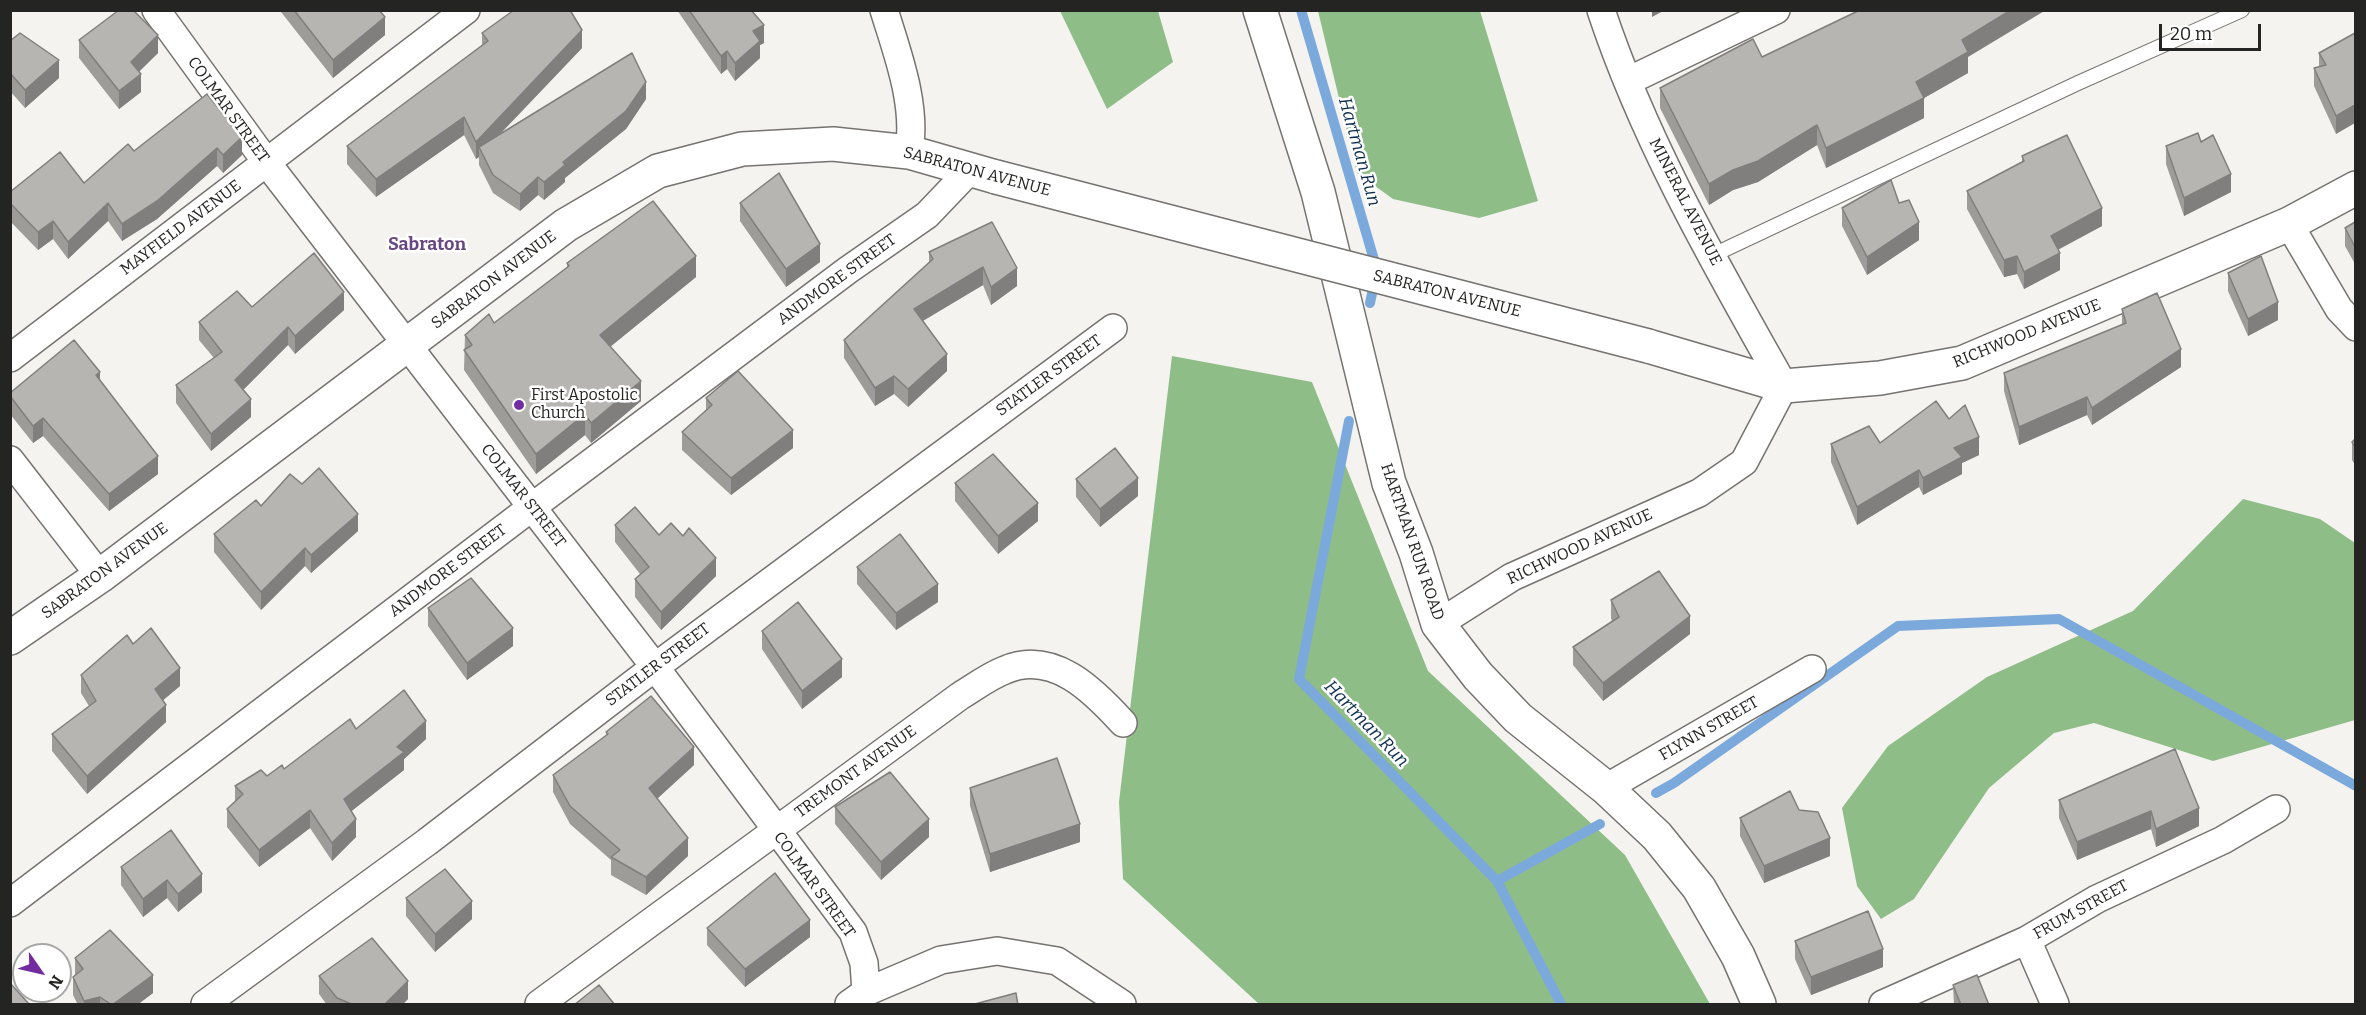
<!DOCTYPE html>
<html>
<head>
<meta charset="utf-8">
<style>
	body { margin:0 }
	#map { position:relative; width:2366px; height:1015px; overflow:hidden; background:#f4f3f0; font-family:Bitter,serif }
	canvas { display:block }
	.frame { position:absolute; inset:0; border:12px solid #242422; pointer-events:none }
	.north { position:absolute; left:12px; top:943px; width:60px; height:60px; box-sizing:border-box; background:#fff; border:2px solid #a7a7a7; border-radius:50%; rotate:124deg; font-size:16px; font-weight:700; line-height:24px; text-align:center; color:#242422 }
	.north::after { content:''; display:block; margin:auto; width:21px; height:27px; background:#722ca0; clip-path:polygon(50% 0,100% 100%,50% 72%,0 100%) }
	.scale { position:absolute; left:2159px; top:24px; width:102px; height:27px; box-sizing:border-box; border:3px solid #242422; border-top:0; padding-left:8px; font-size:18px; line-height:21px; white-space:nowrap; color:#242422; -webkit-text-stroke:4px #fff; paint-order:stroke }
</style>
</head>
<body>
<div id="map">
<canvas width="2366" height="1015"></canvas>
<div class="frame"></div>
<div class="north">N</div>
<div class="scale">20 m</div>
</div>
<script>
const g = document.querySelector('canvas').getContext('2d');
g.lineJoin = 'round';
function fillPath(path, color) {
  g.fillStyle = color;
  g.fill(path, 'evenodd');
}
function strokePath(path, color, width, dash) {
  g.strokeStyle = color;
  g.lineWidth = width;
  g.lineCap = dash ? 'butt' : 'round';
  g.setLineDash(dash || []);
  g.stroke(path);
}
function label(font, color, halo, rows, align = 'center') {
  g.font = font + ' Bitter,serif';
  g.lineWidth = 5;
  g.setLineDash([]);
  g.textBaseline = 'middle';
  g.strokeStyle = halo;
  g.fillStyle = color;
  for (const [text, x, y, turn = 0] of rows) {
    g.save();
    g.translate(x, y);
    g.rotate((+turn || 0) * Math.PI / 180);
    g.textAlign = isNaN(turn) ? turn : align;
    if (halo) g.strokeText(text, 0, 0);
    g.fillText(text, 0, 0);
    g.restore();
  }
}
fillPath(new Path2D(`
	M1060,11H1158L1173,62L1107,109Z
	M1318,11H1480L1538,201L1479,218L1393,199L1357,173Z
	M1172,356L1312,382L1428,671L1625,855L1710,1004H1259L1123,879L1119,802Z
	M2243,499L2320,519L2355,543V720L2213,761L2094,723L2054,733L1989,788L1914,899L1881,919L1857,886L1842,808L1888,746L1987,677L2133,611Z`), '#8fbd88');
strokePath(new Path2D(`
	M1301,10L1377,270L1370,303
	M1349,421L1299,679L1497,881L1561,1004
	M1656,793L1674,783L1898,626L2059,619L2356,786
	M1497,881L1600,824`), '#7ba9dc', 10);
const service = new Path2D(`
	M1711,256L2078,83L2242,10`);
const minor = new Path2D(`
	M156,10L267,163L655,667L853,932L864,963L866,992
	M884,10C898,55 917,105 909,152
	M1628,81L1776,10
	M2289,224L2339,309L2356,327
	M10,358L466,10
	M10,460L100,576
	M1438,624L1512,577L1699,493L1744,462L1784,386C1716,265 1645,143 1601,10
	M1606,788L1812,669
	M10,903L532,507L848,270L927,215L969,171
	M2027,940L2055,1004
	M205,1004L427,842L655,667L1113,328
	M539,1004L960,696C975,687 989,676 1005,670C1053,649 1094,691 1123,723
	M849,1004L866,992L941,960L997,951L1057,961L1122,1004
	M1883,1004L2027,940L2097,899L2223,840L2276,809`);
const tertiary = new Path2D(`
	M1648,346L1784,386L1880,378L1962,363L2289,224L2356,188
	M10,638L100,576L566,225L658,171L742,149L833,144L909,152L996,177`);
const secondary = new Path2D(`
	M1260,10L1318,192L1389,483L1416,553L1438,624L1478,676L1518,718L1606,788L1657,836L1699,888L1738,956L1759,1004`);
strokePath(service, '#757370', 16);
strokePath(minor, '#757370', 30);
strokePath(tertiary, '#757370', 36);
strokePath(secondary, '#757370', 36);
strokePath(service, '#fff', 14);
strokePath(minor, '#fff', 27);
strokePath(tertiary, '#fff', 33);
strokePath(secondary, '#fff', 33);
const tertiaryBridge = new Path2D(`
	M996,177L1648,346`);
strokePath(tertiaryBridge, '#757370', 36, []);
strokePath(tertiaryBridge, '#fff', 33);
fillPath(new Path2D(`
	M281,10H379L385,35L333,78L281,12Z
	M677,10H756L753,13L764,43L760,45V58L735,81L727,69L721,74Z
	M482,33L582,48L500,134L646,99L626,129L565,178V182L544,200L538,195L520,211L493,193L479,165V157L476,159L464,135L376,197L347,164V146L482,45Z
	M2355,33L2336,134L2314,86V68L2319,67V53Z
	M79,40L158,53L139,72L141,92L119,109L79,58Z
	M10,41L59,78L25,108L10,91Z
	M1762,57H1968V73L1924,98V118L1826,168L1817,145L1758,182L1733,190L1709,205L1660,108V88Z
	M207,94L242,155L223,173L217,166L157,219L122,241L108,221L68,259L53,239L38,250L10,221V192L84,183L134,151Z
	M2201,142L2231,192L2184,216L2166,164V146Z
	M2022,156L2102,226L2058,250L2060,270L2024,289L2017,274L2004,277L1967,209V191L2022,162Z
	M740,203L820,262L786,287L740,221Z
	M1899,203L1919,240L1867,275L1842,226V208Z
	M992,222L1017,286L991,305L983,285L923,321L947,371L908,407L894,394L875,406L844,358V340L929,262V252Z
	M2355,222V264L2345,246V228Z
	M567,263L696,277L610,347L641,401L591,443L585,435L536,474L464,370L465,335L494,323L567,267Z
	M2228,273L2278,320L2248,336L2228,291Z
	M252,307L344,310L295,354L288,345L243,390L251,417L211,451L176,403V385L214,358L199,340V322Z
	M2122,309L2181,367L2092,425L2087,415L2019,445L2004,391V373L2122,325Z
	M100,381L158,474L109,511L43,436L33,443L10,414V393Z
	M706,398L793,448L731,495L682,450V432L706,410Z
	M1949,419L1979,455L1962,463V474L1923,495L1919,487L1857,525L1831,462V444L1880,443Z
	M2355,439V465L2352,460V442Z
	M1076,479L1138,496L1100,527L1076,497Z
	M955,483L1038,521L998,554L955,501Z
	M261,506L358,531L311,573L305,566L261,610L214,552V534Z
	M615,525L659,535L683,536L716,576L661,630L635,597V579L640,574L615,542Z
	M857,567L938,602L896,630L857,584Z
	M1611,600L1690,634L1603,701L1573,665V647L1612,621L1611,618Z
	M428,608L513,646L467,680L428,626Z
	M762,631L842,677L802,709L762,649Z
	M133,644L180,686L163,700L166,722L87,794L52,751V734L89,706L81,693V675Z
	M356,729L426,739L404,759V770L351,811L356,837L332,861L310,828L259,867L227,827V809L235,801V786L267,776L284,769Z
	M606,732L694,765L657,799L688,856L646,895L611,875V860L570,824L553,792V775L606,736Z
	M970,788L1080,842L990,872L970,806Z
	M2059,800L2199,808V826L2156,847L2151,829L2077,860L2059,818Z
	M835,807L929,837L881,880L835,824Z
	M1799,810L1830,856L1764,883L1740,836V818Z
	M171,830L202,892L178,912L167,898L143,917L121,885V867Z
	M406,898L472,919L435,952L406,916Z
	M707,928L810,937L745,987L707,945Z
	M1795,941L1883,967L1811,995L1795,959Z
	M75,958L153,993L137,1005H78L73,995V977L75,976Z
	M319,976L408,999L402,1005H327L319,994Z
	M1953,985L1989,1005H1954Z`), '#9d9c99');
fillPath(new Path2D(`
	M1652,10H1665L1652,17Z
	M2011,10H2046L1968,57V73L1924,98V118L1826,168V148L1916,82L1962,40Z
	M385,17V35L333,78V60Z
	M764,25V43L760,45V58L735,81V63L753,31Z
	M582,30V48L482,153L479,147V157L476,159V142Z
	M158,35V53L131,79V62Z
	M727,51V69L721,74V56Z
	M59,60V78L25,108V90Z
	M141,74V92L119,109V91Z
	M646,82V99L626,129L565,178V182L544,200V182Z
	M2355,105V123L2336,134V116Z
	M464,117V135L376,197V179Z
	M1817,125V145L1758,182L1733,190L1709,205V184L1733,170Z
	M242,137V155L223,173V155Z
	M217,148V166L157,219L122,241V224Z
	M2231,174V192L2184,216V198Z
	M538,177V195L520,211V194Z
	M108,203V221L68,259V242Z
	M2102,208V226L2051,253V236Z
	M53,221V239L38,250V232Z
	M1919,222V240L1867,275V257Z
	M820,244V262L786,287V269Z
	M2060,253V270L2024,289V272Z
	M696,256V277L600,355V335Z
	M2017,256V274L2004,277V260Z
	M983,267V285L914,326V309Z
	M1017,268V286L991,305V287Z
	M11,290V308L10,309V291Z
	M344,292V310L295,354V336Z
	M2278,302V320L2248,336V319Z
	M288,327V345L235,398V380Z
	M2181,349V367L2092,425V408Z
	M947,354V371L908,407V389Z
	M100,372V390L96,375Z
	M894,376V394L875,406V388Z
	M641,381V401L591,443V423Z
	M2087,397V415L2019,445V427Z
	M251,399V417L211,451V434Z
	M585,414V435L536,474V454Z
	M43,418V436L33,443V426Z
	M793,430V448L731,495V478Z
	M1979,437V455L1962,463V474L1923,495V478L1954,448Z
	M158,456V474L109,511V494Z
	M1919,470V487L1857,525V507Z
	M1138,478V496L1100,527V509Z
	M1038,503V521L998,554V536Z
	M358,514V531L311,573V555Z
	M305,548V566L261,610V592Z
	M716,558V576L661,630V612Z
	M938,584V602L896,630V613Z
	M1690,616V634L1603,701V683Z
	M513,628V646L467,680V663Z
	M842,659V677L802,709V691Z
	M180,668V686L155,707V689Z
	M166,705V722L87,794V776Z
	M426,721V739L404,759V770L344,817V799L397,747Z
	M694,747V765L649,806V788Z
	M2199,808V826L2156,847V829Z
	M310,810V828L259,867V850Z
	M2151,811V829L2077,860V842Z
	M356,819V837L332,861V843Z
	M929,819V837L881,880V862Z
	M1080,824V842L990,872V854Z
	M688,838V856L646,895V877Z
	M1830,838V856L1764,883V866Z
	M202,874V892L178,912V894Z
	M167,880V898L143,917V899Z
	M472,901V919L435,952V934Z
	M810,920V937L745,987V969Z
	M1883,949V967L1811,995V977Z
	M153,975V993L137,1005H112Z
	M408,981V999L402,1005H384Z
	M100,997V1005H84V1001Z`), '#807f7d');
const building = new Path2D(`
	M119,10H133L158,35L131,62L141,74L119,91L79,40Z
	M294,10H379L385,17L333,60Z
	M514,10H570L582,30L476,142L464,117L376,179L347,146L488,41L482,33Z
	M689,10H751L764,25L753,31L760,41L735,63L727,51L721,56Z
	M1860,10H2011L1962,40L1968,52L1916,82L1924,98L1826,148L1817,125L1758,161L1733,170L1709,184L1660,88L1753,39L1762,57Z
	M20,33L59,60L25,90L10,73V41Z
	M2355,33V105L2336,116L2314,68L2326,65L2319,53Z
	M632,53L646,82L626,111L563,162L565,165L544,182L538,177L520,194L493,175L479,147Z
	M207,94L242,137L223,155L217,148L157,201L122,224L108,203L68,242L53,221L38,232L10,203V192L60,152L84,183L128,144L134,151Z
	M2198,133L2201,142L2213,135L2231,174L2184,198L2166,146Z
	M2067,135L2102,208L2051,236L2060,253L2024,272L2017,256L2004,260L1967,191L2024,161L2022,156Z
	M779,173L820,244L786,269L740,203Z
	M1891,180L1899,203L1909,200L1919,222L1867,257L1842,208Z
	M653,201L696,256L600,335L641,381L591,423L585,414L536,454L464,350L472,345L465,335L489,314L494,323L569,266L567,263Z
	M992,222L1017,268L991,287L983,267L914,309L947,354L908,389L894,376L875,388L844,340L933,259L929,252Z
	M2355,222V247L2345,228Z
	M314,253L344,292L295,336L288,327L235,380L251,399L211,434L176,385L222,352L199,322L237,291L252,307Z
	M2261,256L2278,302L2248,319L2228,273Z
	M2157,293L2181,349L2092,408L2087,397L2019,427L2004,373L2126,323L2122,309Z
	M74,340L100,372L96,375L158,456L109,494L43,418L33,426L10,396V393Z
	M738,371L793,430L731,478L682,432L712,405L706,398Z
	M1936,401L1949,419L1965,405L1979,437L1954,448L1962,457L1923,478L1919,470L1857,507L1831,444L1869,426L1880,443Z
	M2355,439V447L2352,442Z
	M1115,448L1138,478L1100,509L1076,479Z
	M993,454L1038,503L998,536L955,483Z
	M319,468L358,514L311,555L305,548L261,592L214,534L256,500L261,506L290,474L302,484Z
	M635,507L659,535L671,523L683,536L689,528L716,558L661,612L635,579L649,567L615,525Z
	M900,534L938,584L896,613L857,567Z
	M1659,571L1690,616L1603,683L1573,647L1619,617L1611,600Z
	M471,578L513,628L467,663L428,608Z
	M798,602L842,659L802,691L762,631Z
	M151,628L180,668L155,689L166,705L87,776L52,734L96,701L81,675L127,635L133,644Z
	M404,690L426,721L397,747L404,752L344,799L356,819L332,843L310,810L259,850L227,809L243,794L235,786L261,770L267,776L282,765L284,769L350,719L356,729Z
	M651,696L694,747L649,788L688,838L646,877L611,857L620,850L570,806L553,775L608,734L606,732Z
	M2175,749L2199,808L2156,829L2151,811L2077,842L2059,800Z
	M1057,758L1080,824L990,854L970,788Z
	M890,772L929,819L881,862L835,807Z
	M1790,791L1799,810L1818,812L1830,838L1764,866L1740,818Z
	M171,830L202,874L178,894L167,880L143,899L121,867Z
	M445,869L472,901L435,934L406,898Z
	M775,873L810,920L745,969L707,928Z
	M1868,911L1883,949L1811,977L1795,941Z
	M110,930L153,975L112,1005L100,997L84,1001L73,977L83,969L75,958Z
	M372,938L408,981L384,1005H354L337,998L319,976Z
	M1977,975L1989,1005H1961L1953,985Z
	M10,983L30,1005H10Z
	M599,985L615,1005H574Z
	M1016,993L1018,1005H971Z`);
fillPath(building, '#b7b5b2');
strokePath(building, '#807f7d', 1.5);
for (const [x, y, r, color] of [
	[519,405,6,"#722ca0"]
]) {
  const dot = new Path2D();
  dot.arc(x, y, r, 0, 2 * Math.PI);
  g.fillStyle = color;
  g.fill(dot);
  strokePath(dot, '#fff', 2);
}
label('16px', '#242422', '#fff', [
	["COLMAR STREET",228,110,54],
	["SABRATON AVENUE",977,172,15],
	["MINERAL AVENUE",1685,202,63],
	["MAYFIELD AVENUE",181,228,-37],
	["SABRATON AVENUE",494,280,-37],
	["ANDMORE STREET",837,280,-36],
	["SABRATON AVENUE",1447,294,14],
	["RICHWOOD AVENUE",2027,334,-22],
	["STATLER STREET",1049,376,-36],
	["COLMAR STREET",523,496,52],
	["HARTMAN RUN ROAD",1412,542,71],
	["RICHWOOD AVENUE",1580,547,-25],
	["SABRATON AVENUE",105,571,-36],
	["ANDMORE STREET",448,571,-37],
	["STATLER STREET",658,665,-37],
	["FLYNN STREET",1709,729,-30],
	["TREMONT AVENUE",856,772,-36],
	["COLMAR STREET",814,885,54],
	["FRUM STREET",2081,910,-29]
]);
label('16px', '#242422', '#fff', [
	["First Apostolic",531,396],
	["Church",531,414]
], 'left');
label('italic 18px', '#0d2e4f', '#fff', [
	["Hartman Run",1359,152,74],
	["Hartman Run",1366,724,46]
]);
label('bold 18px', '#674681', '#fff', [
	["Sabraton",427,245]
]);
</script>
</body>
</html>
